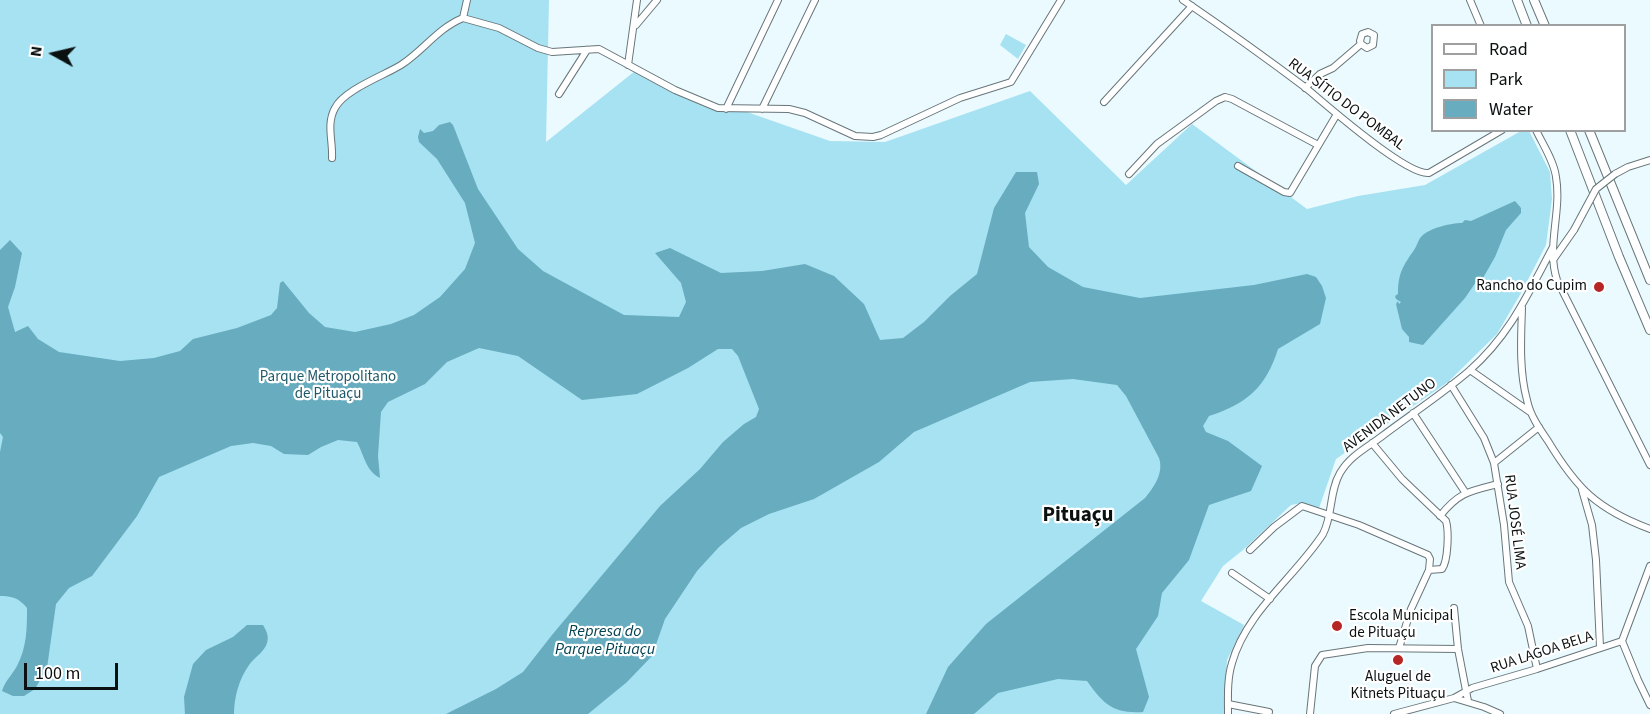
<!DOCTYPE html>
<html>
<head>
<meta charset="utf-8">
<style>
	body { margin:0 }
	#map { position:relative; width:1650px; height:714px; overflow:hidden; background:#ebfaff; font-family:"Source Sans 3",sans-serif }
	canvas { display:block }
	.legend { position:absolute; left:1431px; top:24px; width:195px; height:108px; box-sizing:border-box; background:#fff; border:2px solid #9d9fa0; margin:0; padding:8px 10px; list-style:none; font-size:18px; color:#0b1011 }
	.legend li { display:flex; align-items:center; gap:12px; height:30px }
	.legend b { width:30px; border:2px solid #9d9fa0 }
	.north { position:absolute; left:24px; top:24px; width:60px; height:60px; -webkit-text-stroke:4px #fff; paint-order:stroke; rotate:278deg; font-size:16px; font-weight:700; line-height:24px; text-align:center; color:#0b1011 }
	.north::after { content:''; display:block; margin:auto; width:21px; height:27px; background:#0b1011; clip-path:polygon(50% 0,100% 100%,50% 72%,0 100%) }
	.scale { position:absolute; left:24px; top:663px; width:94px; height:27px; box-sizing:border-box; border:3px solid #0b1011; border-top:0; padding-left:8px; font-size:18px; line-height:21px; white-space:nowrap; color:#0b1011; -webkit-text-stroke:4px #fff; paint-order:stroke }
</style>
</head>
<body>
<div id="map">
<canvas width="1650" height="714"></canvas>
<ul class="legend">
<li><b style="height:8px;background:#fff"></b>Road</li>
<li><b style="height:16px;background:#a6e2f2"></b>Park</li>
<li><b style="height:16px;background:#67acbf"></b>Water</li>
</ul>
<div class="north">N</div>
<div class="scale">100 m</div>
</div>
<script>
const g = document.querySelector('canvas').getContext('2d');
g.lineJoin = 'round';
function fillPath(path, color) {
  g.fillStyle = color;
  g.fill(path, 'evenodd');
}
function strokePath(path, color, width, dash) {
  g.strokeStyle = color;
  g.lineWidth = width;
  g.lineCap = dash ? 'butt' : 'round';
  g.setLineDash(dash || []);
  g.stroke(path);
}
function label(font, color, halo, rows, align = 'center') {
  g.font = font + ' "Source Sans 3",sans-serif';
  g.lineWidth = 4.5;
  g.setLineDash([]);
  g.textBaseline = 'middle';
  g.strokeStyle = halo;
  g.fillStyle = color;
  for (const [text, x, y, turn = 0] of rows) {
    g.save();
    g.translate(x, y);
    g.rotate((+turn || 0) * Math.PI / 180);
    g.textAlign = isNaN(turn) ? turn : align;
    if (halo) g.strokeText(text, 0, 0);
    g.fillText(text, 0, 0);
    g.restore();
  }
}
fillPath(new Path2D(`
	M0,0H549L546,142L635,71L687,99L716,110L747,112L830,141L885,142L1030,91L1126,185L1192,124L1307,209L1358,196L1425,185L1521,131H1529L1550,172L1552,199L1546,245L1521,293L1497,334L1448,382L1336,459L1318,511L1302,503L1291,505L1243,550L1223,566L1201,601L1244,625L1227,660L1224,714H0Z
	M1006,34L1026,45L1018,59L1000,45Z`), '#a6e2f2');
fillPath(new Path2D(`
	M450,122L453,125L478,189L518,249L543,271L624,315L679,317L686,302L681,283L655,253L670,248L721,273L762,271L805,264L834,276L864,304L880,340L903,338L924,322L950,296L977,274L994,208L1016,172H1037L1039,184L1025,213L1029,247L1048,267L1083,287L1140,298L1254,285L1307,274L1316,277L1322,286L1326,298L1320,324L1278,349C1266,387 1247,404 1209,416L1203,426L1206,432L1228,441L1262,466L1251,491L1209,505L1189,560L1162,593L1158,616L1136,649L1149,697L1143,712C1112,714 1103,703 1087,681L1058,679L998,693L974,714H926L948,667L986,624L1145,498C1154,487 1164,473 1159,458L1126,396L1117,385L1073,379L1030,382L914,432L879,462L814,499L769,514L741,528L719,547L697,571L665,619L652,656L627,682L588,714H446L496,689L523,672L552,635L660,506L700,469L723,442L744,424L756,417L759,409L738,356L732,349H718L688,368L637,394L582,400L518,356L479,348L447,362L425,384L388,402L381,412L378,456L380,478C366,471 364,455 357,442L338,440L321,447L308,455L284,454L271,446L253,443L231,446L159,477L137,516L92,576L69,588L56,604L47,668L35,689L24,696H13L2,691C5,681 12,675 17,666C27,647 27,628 27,608C19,598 12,596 0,596V452L3,437L0,433V250L10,240L22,253L15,287L8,307L15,332L28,326L38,339L59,352L120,361L154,358L180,351L193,339L237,328L271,315L277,308L280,283L283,281L309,313L325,327L355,332L391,324L414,315L440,297L465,269L475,243L465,203L437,159L419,142L418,137L420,129L424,133L433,131L439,125Z
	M1515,201L1521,208V213L1506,230L1495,257L1483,278L1478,279L1465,298L1423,345L1409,342V337L1402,329L1396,304L1398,301L1399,304L1401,302L1396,299L1395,296L1398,294C1398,273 1403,266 1414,250C1417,246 1418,240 1421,237C1429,228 1451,223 1462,223L1465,220L1471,221Z
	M247,625H263C267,632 269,636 267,643C265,651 254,658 249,665C239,679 234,697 234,714H185L184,697L193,664L206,650L233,637Z`), '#67acbf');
const minor = new Path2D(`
	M1183,0C1224,28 1266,58 1306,88C1326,105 1407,176 1429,173L1502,130
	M1470,0L1481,26
	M463,18L467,0
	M636,25L657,0
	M628,65L637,0
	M1305,88L1320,74L1333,68L1361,44L1360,41L1362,34L1368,32L1374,35L1373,45L1367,48L1361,44
	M559,94L587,50
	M1104,102L1192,6
	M726,109L778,0
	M762,109L815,0
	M1536,130C1543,145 1554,161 1556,177C1562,212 1546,247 1557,280L1650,465
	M332,158C333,141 326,124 335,108C344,90 383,76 401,65C423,51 438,28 463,18L499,28L538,48L552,52L599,49L675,90L718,108L789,109L805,113L855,136L873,137L881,135L960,98L1011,82L1061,0
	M1238,166L1284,192L1290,193L1337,114
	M1129,174L1157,144L1216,101L1225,97L1232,99L1318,145
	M1615,174L1628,167L1650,160
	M1553,260L1574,230
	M1522,308C1521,338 1519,371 1527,400C1530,415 1539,428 1548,441C1577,489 1597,509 1650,529
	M1470,370L1530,412
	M1451,385L1484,438L1494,463L1504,525L1509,582L1528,626L1537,669
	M1413,413L1465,492
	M1372,443L1402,479L1446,521C1449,532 1448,561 1442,569L1429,570
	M1494,463L1539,427
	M1582,490L1592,525L1596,560L1600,647
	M1440,516C1459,492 1470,491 1498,484
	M1250,550L1274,527L1302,506L1359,525L1428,555L1430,559L1429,570L1411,609L1399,648
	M1232,573L1270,599
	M1454,608L1458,649L1468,701
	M1622,641L1638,680L1650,705
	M1454,698L1484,707L1500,714
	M1228,704L1269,712
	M1228,714C1228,697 1227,679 1232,663C1246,612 1295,577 1323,534C1333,515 1329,492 1340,473C1350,456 1366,448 1381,437C1410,415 1441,395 1469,371C1510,335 1528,294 1553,247
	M1310,714L1315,666L1322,655L1368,648L1458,649
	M1394,714L1454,698L1472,688L1537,669L1622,641L1650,566`);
const major = new Path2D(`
	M1517,0L1527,26
	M1534,0L1545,26
	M1570,130L1619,257L1650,330
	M1589,130L1650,280`);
strokePath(minor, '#68767a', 8);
strokePath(major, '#68767a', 10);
strokePath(minor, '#fff', 6);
strokePath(major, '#fff', 8);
const minorBridge = new Path2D(`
	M1574,230L1596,189L1615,174`);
strokePath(minorBridge, '#68767a', 8, []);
strokePath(minorBridge, '#fff', 6);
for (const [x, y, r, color] of [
	[1599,287,6,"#b62624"],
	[1337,626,6,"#b62624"],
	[1398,660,6,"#b62624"]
]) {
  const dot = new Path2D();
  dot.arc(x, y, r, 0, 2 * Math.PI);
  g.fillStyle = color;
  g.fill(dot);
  strokePath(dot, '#fff', 2);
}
label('15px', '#0b1011', '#fff', [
	["RUA SÍTIO DO POMBAL",1346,105,37],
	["AVENIDA NETUNO",1390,416,-37],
	["RUA JOSÉ LIMA",1514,522,83],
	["RUA LAGOA BELA",1542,653,-18]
]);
label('15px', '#0b1011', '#fff', [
	["Rancho do Cupim",1587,287],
	["Escola Municipal",1349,617,"left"],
	["de Pituaçu",1349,634,"left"],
	["Aluguel de",1398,678,"center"],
	["Kitnets Pituaçu",1398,695,"center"]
], 'right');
label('15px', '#1f5967', '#fff', [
	["Parque Metropolitano",328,378],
	["de Pituaçu",328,395]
]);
label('italic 16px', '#00414f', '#fff', [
	["Represa do",605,632],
	["Parque Pituaçu",605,650]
]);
label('bold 21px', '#0b1011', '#fff', [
	["Pituaçu",1078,516]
]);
</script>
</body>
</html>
